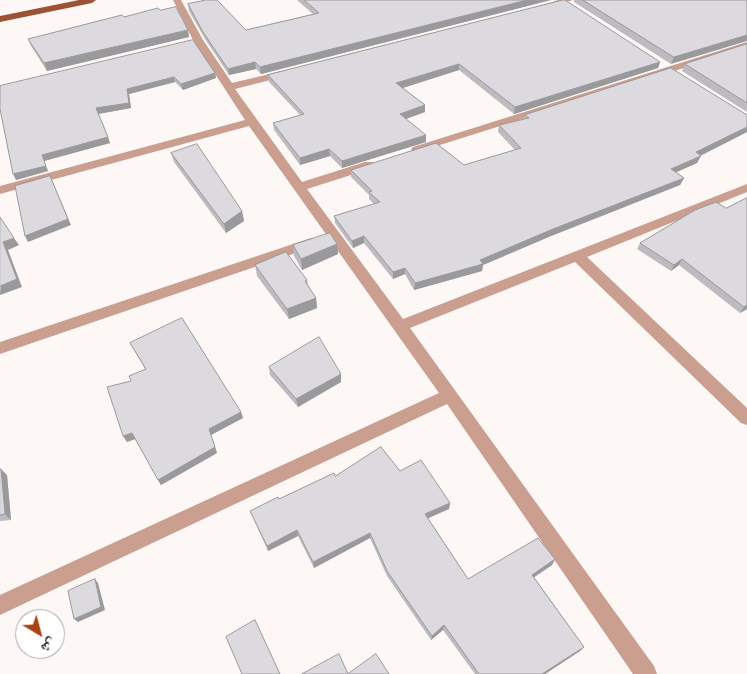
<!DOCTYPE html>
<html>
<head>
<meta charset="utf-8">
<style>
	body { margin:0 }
	#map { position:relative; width:747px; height:674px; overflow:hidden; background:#fdf7f5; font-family:Signika,"Noto Naskh Arabic",sans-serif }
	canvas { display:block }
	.north { position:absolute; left:15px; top:609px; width:50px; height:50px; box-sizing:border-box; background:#fff; border:1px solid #a5a5a4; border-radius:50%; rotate:143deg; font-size:14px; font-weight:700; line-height:20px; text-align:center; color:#1e1d1c }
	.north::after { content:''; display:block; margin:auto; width:18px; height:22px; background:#a84314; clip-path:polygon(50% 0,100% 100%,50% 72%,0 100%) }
</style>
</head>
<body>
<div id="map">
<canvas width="747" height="674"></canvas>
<div class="north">ش</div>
</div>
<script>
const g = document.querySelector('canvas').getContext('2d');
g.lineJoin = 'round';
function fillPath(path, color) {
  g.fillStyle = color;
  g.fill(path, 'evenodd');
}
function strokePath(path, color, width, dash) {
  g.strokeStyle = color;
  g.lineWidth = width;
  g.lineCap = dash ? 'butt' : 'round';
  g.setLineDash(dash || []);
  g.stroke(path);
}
fillPath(new Path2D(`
	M173,0H181L203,40L232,83L286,70L290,71V75L235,89L302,182L365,162H373L375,165L373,168L307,189L403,319L747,184V192L587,257L747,408V425L741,423L575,262L410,328L654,666L657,674H633L447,404L0,615V595L439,393L249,126L0,194V186L245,120L193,40Z
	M558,0H573L545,9L541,6Z
	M747,42V48L421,151H413L411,149L413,147Z
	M311,238L316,240L318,243L316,246L0,354V342Z`), '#ca9f8f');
fillPath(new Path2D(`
	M79,0H96L92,3L0,22V16Z`), '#9c5235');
fillPath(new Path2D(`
	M297,0H551L261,74L256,69L229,75L205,39L189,11L188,4L246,30L313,14Z
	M563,0L660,62L658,68L514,114L459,70L403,88L425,105V112L406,119L426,142L342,168L330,156L300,165L274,130L273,123L300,115L269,82L268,75Z
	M574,0H747L671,64L574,2Z
	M160,10L188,30L189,37L47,71L31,46L28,39L124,17Z
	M747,44V112L682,71L685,64Z
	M215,73L216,78L183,90L175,82L129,94L131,108L98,114L110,143L44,161L48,171L16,180L0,86Z
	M525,115H747V132L700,156L697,163L676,172L684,178L680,185L551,236L483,265L482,271L414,290L405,274L393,279L364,243L353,248L335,223L334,216L374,204L369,199V195L351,177V170L464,165L515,150L498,132L499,125L524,119Z
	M171,153L242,211L244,221L226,233L174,162Z
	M747,198V309L740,313L679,265L671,271L637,249L640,243L726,208Z
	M337,244L338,254L302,270L294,256L293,245Z
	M255,265L307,280L308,285L316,298L317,308L289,319L257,276Z
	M130,343L241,412L243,418L211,435L217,453L161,485L135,439L127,442L131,381L145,369Z
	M269,367L341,382L298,407L270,375Z
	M0,469L7,475L11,520L0,521Z
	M400,471L450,503L449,509L428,518L468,579L555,559L552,565L534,577L584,647L580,651L545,674H475L443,630L431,640L387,576L370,538L314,568L298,536L268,551L250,511L279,499L335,476Z`), '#bdbbbf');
fillPath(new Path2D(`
	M527,0H551L261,74L260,67Z
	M188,30L189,37L47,71L44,63Z
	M747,35V41L671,64L674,57Z
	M255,62L256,69L229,75L228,69Z
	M660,62L658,68L514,114L515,107Z
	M459,64V70L396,90V83Z
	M215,73L216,78L183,90L181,84Z
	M174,77L175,82L129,94L131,108L98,114L96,108L127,89Z
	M425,105V112L400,121V114Z
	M747,127V132L696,158L701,156L697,163L668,176L671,169L696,152Z
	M426,135V142L342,168V161Z
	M108,137L110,143L44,161L48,171L16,180L13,174L42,155Z
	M329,149L330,156L300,165V158Z
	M50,176L71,225L28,242L25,236Z
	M684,178L680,185L551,236L483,265L482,271L414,290L415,283L480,260L553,229Z
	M242,211L244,221L226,233L224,224Z
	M364,236V243L353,248L352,241Z
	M14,238L19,245L8,250L22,287L0,295L3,242Z
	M337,244L338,254L302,270L301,259Z
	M682,259L679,265L671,271L674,265Z
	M405,268V274L393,279V272Z
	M316,298L317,308L289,319L287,309Z
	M747,305V309L740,313L744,307Z
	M341,374V382L298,407L296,399Z
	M241,412L243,418L211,435L217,453L161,485L158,480L209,429Z
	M132,433L135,439L127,442L123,436Z
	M1,469L7,475L11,520L5,514Z
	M450,503L449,509L424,520L425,514Z
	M297,530L298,536L268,551L267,546Z
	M370,533V538L314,568L313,562Z
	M555,559L552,565L530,580L532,575Z
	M95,579L98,583L105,610L78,622L74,619Z
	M444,625L443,630L431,640L432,636Z
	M584,647L580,651L545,674H542Z`), '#9a999b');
const building = new Path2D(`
	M206,0H217L246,30L319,13L304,0H527L260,67L255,62L228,69L203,32L188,4Z
	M563,0H565L660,62L515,107L459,64L396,83L425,105L400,114L426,135L342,161L329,149L300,158L273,123L304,114L268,75Z
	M583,0H747V35L674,57Z
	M176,7L188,30L44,63L28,39L122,15L124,17L158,8L160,10Z
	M193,40L215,73L181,84L174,77L127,89L129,103L96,108L108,137L42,155L46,166L13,174L0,109V86Z
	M747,44V103L685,64Z
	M671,68L747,115V127L696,152L701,156L671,169L684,178L553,229L480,260L483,264L415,283L405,268L393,272L364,236L352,241L334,216L380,202L369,192L372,191L351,170L436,143L464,165L521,148L499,125L529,118L525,115Z
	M197,144L242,211L224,224L171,153Z
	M50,176L68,219L25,236L15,186Z
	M747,198V305L744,307L682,259L674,265L640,243L695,210L716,202L726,208Z
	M0,217L14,238L3,242L17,279L0,286Z
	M330,233L337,244L301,259L293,245Z
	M286,252L307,280L305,281L316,298L287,309L255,265Z
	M182,318L241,412L209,429L215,447L158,480L132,433L123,436L107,387L131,381L129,376L146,369L130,343Z
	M319,337L341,374L296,399L269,367Z
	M381,447L400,471L421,460L450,503L425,514L468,579L538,538L555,559L532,575L584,647L542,674H479L444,625L432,636L387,571L370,533L313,562L297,530L267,546L250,511L278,497L279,499L334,473L335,476Z
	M0,469H1L5,514L0,515Z
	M95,579L101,607L74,619L68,591Z
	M255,620L280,674H242L226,637Z
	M339,654L348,674H302Z
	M376,654L389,674H348Z`);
fillPath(building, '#dcdade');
strokePath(building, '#9a999b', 1);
</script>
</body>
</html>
